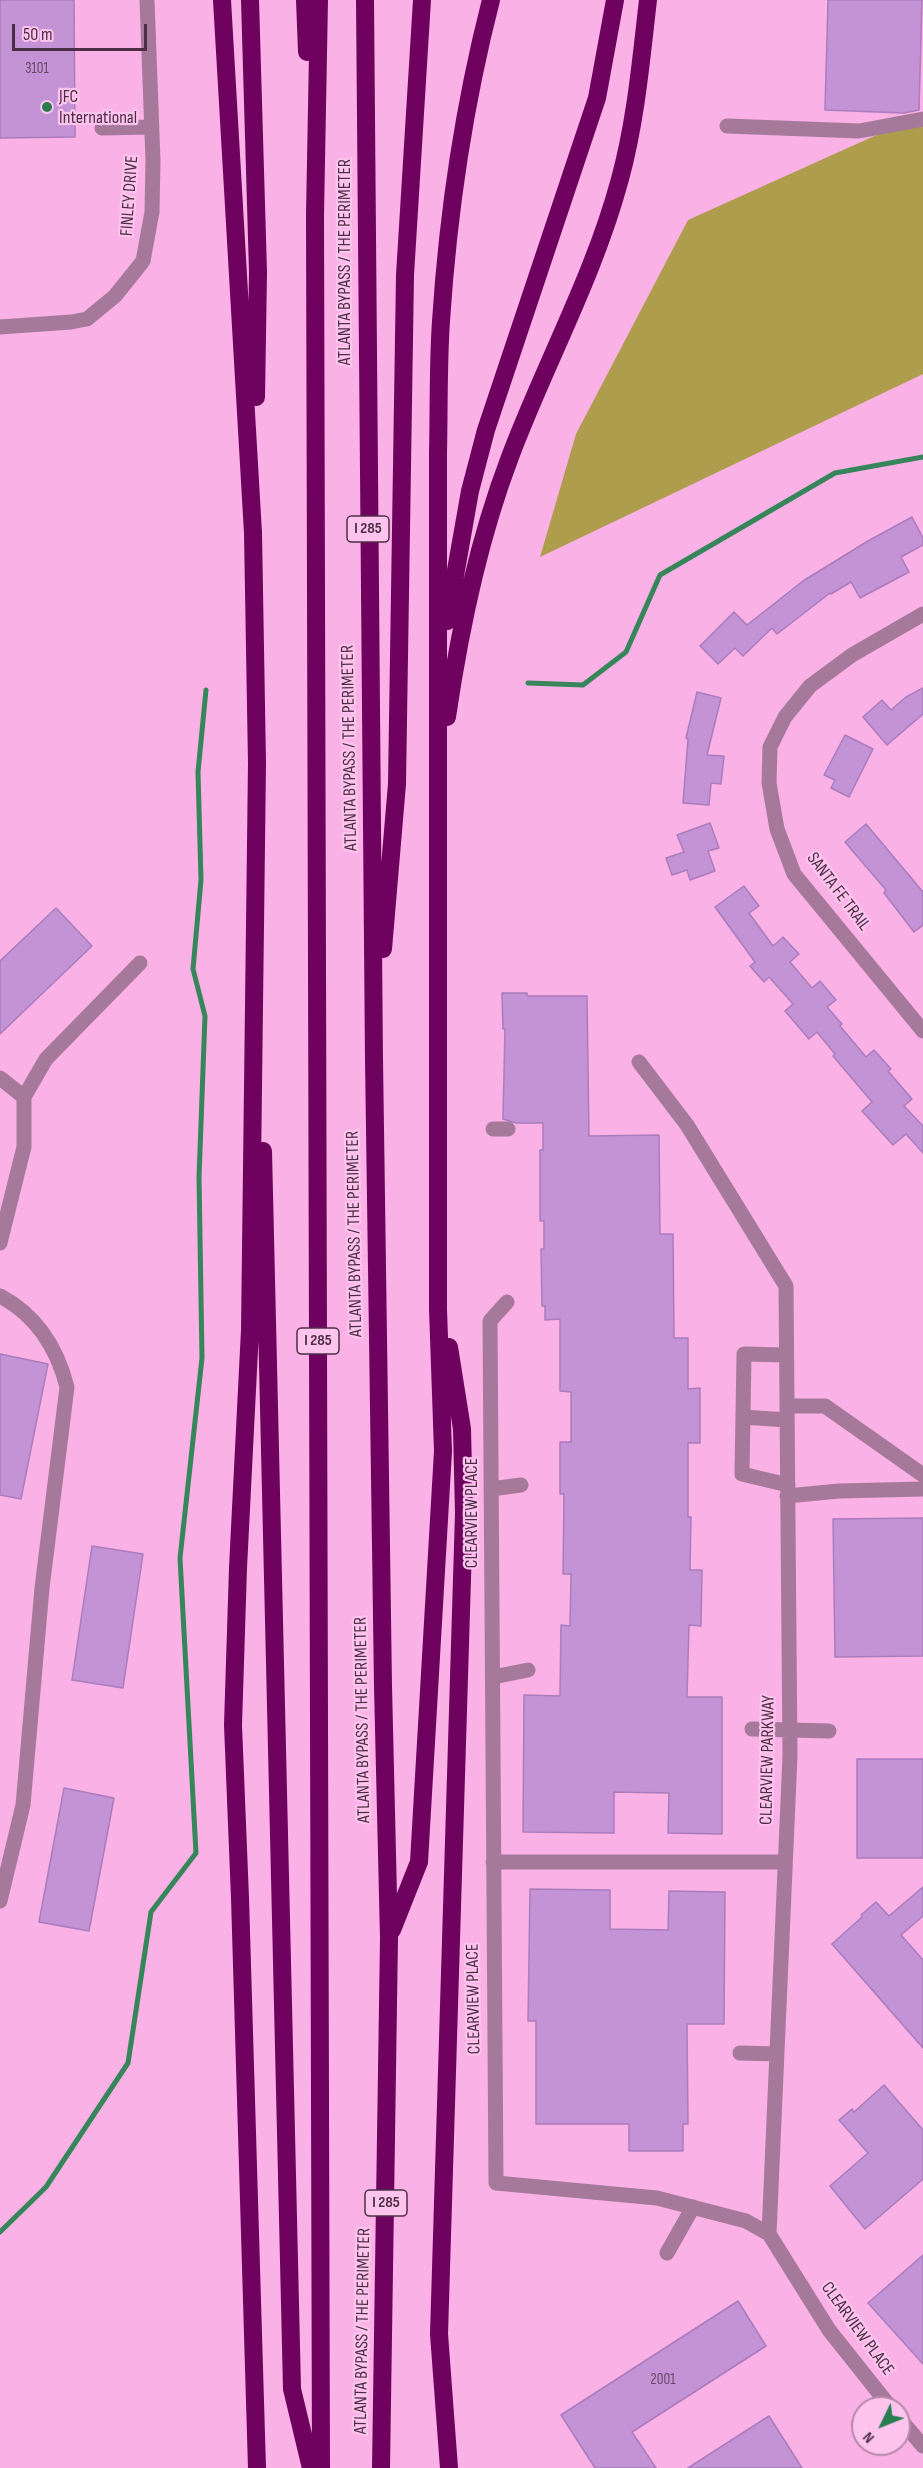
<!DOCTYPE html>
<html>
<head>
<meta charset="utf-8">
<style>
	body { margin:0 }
	#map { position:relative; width:923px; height:2468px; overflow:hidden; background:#f9b1e6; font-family:"Sofia Sans Condensed",sans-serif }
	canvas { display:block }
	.north { position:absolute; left:851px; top:2396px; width:60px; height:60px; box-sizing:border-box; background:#fec4ee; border:2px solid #b788aa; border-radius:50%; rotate:227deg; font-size:16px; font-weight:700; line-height:24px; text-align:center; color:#4c2f45 }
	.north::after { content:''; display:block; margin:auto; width:21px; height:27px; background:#267d50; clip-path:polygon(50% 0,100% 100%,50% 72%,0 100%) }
	.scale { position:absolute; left:12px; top:24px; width:135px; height:27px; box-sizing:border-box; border:3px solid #4c2f45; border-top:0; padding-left:8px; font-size:18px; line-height:21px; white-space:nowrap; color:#4c2f45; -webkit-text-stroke:4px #fec4ee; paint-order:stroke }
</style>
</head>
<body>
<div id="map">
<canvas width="923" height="2468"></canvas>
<div class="north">N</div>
<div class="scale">50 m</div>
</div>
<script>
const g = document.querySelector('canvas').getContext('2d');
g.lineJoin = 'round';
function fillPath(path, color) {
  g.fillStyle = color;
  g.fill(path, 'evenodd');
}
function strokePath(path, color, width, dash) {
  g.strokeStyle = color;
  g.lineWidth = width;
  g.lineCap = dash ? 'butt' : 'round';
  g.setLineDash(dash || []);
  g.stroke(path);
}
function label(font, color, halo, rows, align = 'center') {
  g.font = font + ' "Sofia Sans Condensed",sans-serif';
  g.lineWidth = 4.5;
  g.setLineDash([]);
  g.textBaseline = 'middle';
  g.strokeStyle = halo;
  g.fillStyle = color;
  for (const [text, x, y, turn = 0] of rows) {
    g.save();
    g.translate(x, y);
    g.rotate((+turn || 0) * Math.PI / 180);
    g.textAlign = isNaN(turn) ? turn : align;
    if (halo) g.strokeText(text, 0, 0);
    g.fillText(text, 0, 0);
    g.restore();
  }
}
fillPath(new Path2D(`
	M923,114V374L540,557L576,434L688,220Z`), '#af9d4e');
strokePath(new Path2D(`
	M528,683L583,685L626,652L660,575L835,473L923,457
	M0,2232L46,2187L128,2063L151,1912L196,1853L180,1558L202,1358L199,1177L205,1016L193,969L201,880L198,772L206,690`), '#37855a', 5);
const building = new Path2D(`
	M0,0H74L75,137L0,138Z
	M828,0H922L919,110L904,113L825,110Z
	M912,517L923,538V545L901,557L909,572L860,598L851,582L831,594L830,593L777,634L772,628L743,656L735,648L718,664L700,646L734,612L747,625L803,581L868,541Z
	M923,688V714L887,745L863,717L882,700L891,710L906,697Z
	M697,692L721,698L707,755L724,756L721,784L711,783L709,805L683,803L688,739L686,738Z
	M845,735L873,749L849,797L831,788L835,780L824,775Z
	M710,823L719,848L708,851L715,871L690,880L687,870L672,875L666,858L684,852L677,835Z
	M866,824L923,892V925L914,932L884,893L886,890L845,842Z
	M744,886L759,906L749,913L773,946L783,937L799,954L790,962L812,988L820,981L836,1000L827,1007L842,1024L840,1026L866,1057L874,1050L891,1069L888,1071L912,1099L904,1106L923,1126V1153L906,1134L893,1145L862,1111L872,1102L833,1056L835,1054L817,1032L809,1039L785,1011L793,1004L769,977L764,982L750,966L755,962L715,907Z
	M56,908L92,946L0,1034V961Z
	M502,993H527V996H587L589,1136L659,1135L660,1234H673L674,1338H688V1389L700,1388V1443H688V1517H691L690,1570H702L701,1626L689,1625L687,1697H722V1834L668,1833L669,1793L614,1792V1833L523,1832L524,1695L560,1696L561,1625L570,1626L571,1574H563L564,1494H560V1442H571V1392L560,1391V1319L545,1320V1306H542L541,1249H544V1221H540V1150H543V1123H516L503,1119L505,1029H503Z
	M0,1354L48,1364L21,1499L0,1495Z
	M923,1518V1656L835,1657L833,1519Z
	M92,1546L143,1554L123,1688L72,1680Z
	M857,1759H923V1858H857Z
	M64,1788L114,1798L89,1931L39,1922Z
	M923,1887V1916L901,1935L923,1960V2048L832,1944L862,1917L861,1915L876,1902L889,1916Z
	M530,1889L610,1890V1929L668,1930L669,1891L725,1892L724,2024H687L688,2124H683V2151H629V2124H536V2021H528Z
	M884,2085L923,2130V2179L865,2229L830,2186L868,2153L839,2120L852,2109L854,2112Z
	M923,2255V2364L868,2303Z
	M738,2301L766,2346L632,2432L656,2468H595L561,2415Z
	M769,2416L802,2468H688Z`);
fillPath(building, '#c393d5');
strokePath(building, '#ab7cbc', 1.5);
strokePath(new Path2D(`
	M727,126L859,131L923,119
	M102,128L151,127
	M0,327L71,322L87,319L115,296L143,261L152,212L153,161L147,0
	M923,614L852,655L810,686L785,717L770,747L769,783L777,829L794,874L923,1031
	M639,1062L687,1125L786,1286L790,1756L769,2234
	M0,1078L24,1097
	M493,1129H508
	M0,1243L24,1147V1097L46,1059L140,963
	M0,1296C36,1315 57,1348 67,1387L42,1588L23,1805L0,1901
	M507,1302L490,1321L496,2183L657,2198L746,2221L769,2234L829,2330L891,2408
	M786,1355L744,1354L742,1474L788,1485
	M787,1406H825L923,1475
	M743,1417L787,1420
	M491,1489L521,1485
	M787,1496L839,1491L923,1489
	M493,1677L528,1670
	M752,1729L829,1731
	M493,1862H785
	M740,2053L777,2054
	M667,2253L693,2207
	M899,2418L923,2446`), '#a6799a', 15);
strokePath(new Path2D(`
	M222,0L253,533L257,763L250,1330L238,1568L233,1725L240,1898L257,2468
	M250,0L258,272L256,397
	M305,0L307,52
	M319,0L315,215L321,2468
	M365,0L374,1059L383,1686L389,1938L381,2468
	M447,621L470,491L486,430L597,98L615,0
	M447,717C460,628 478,541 510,457C545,364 594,276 620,179C636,120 641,60 648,0
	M383,949L397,784L405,275L422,0
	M263,1151L292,2389L311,2468
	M449,1347L462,1429L464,1513L439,2334L449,2468
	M392,1930L419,1862L443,1451L438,1309V454C439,409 438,365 441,321C448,213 464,105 491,0`), '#6f025e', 18);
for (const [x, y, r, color] of [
	[47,107,6,"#267d50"]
]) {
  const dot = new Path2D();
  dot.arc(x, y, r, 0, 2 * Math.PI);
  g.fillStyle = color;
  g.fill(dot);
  strokePath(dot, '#fec4ee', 2);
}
label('15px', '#6a4869', null, [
	["3101",37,69],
	["2001",663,2380]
]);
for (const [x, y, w] of [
	[368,529,42],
	[318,1341,42],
	[386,2203,42]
]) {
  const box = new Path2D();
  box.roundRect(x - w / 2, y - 13, w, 26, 4.5);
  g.fillStyle = '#fec4ee';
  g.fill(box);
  strokePath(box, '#4c2f45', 1.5);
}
label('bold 16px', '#4c2f45', null, [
	["I 285",368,529],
	["I 285",318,1341],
	["I 285",386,2203]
]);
label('18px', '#4c2f45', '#fec4ee', [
	["JFC",59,97],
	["International",59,118]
], 'left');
label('18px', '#4c2f45', '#fec4ee', [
	["FINLEY DRIVE",130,196,-86],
	["ATLANTA BYPASS / THE PERIMETER",345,262,-90],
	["ATLANTA BYPASS / THE PERIMETER",350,748,-91],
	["SANTA FE TRAIL",838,892,53],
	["ATLANTA BYPASS / THE PERIMETER",355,1234,-91],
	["CLEARVIEW PLACE",472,1513,-90],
	["ATLANTA BYPASS / THE PERIMETER",363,1720,-91],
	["CLEARVIEW PARKWAY",768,1760,-89],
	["CLEARVIEW PLACE",474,1999,-91],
	["CLEARVIEW PLACE",857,2329,54],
	["ATLANTA BYPASS / THE PERIMETER",363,2331,-89]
]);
</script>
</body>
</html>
